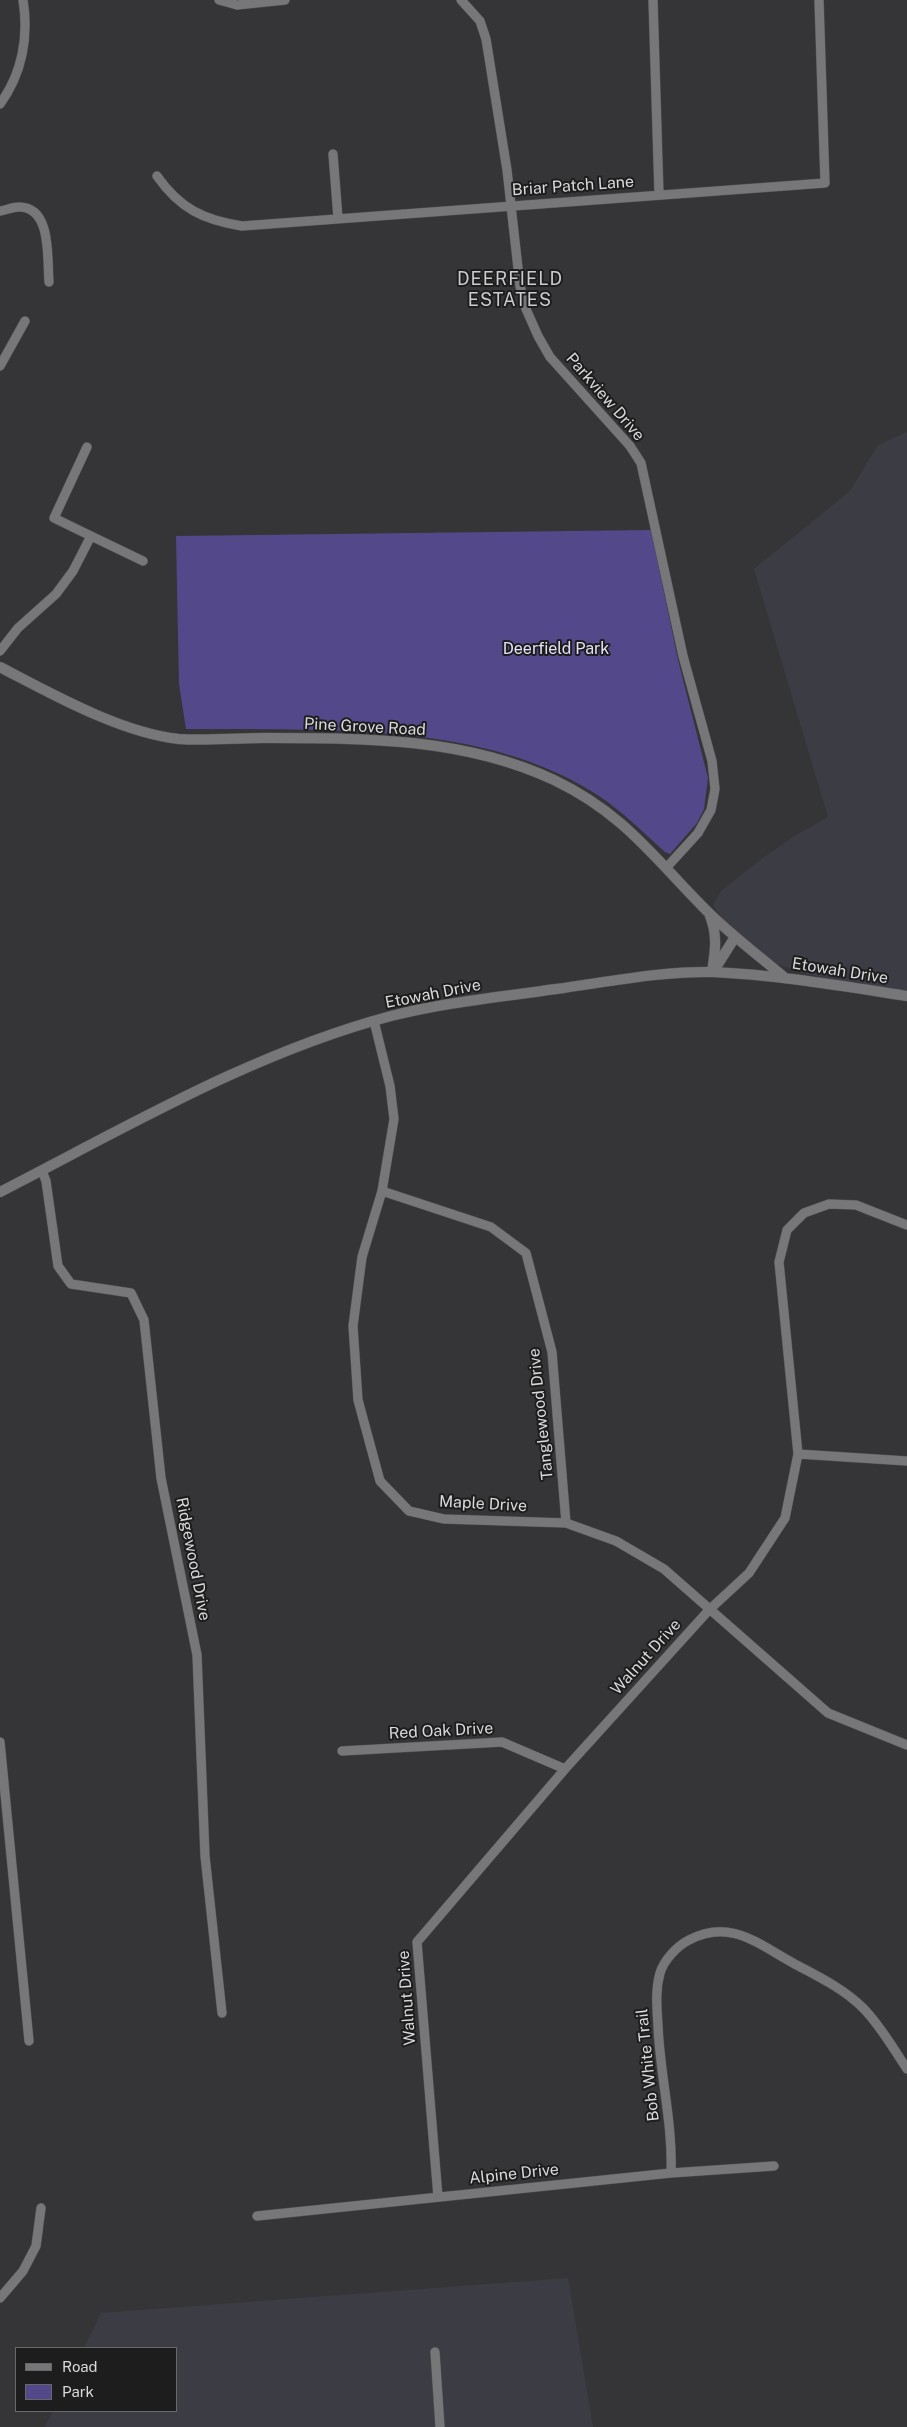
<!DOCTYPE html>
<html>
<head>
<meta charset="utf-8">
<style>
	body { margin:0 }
	#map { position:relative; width:907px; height:2427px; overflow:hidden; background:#353538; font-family:"Public Sans",sans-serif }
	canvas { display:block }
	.legend { position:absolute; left:15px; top:2347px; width:162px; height:65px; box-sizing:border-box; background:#1d1d1e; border:1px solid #68686a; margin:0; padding:6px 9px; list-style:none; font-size:15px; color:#d9d9db }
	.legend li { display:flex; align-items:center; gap:10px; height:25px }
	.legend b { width:25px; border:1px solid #68686a }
</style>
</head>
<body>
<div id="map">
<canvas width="907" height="2427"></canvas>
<ul class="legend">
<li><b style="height:6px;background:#77777a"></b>Road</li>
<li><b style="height:14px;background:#53498a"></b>Park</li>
</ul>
</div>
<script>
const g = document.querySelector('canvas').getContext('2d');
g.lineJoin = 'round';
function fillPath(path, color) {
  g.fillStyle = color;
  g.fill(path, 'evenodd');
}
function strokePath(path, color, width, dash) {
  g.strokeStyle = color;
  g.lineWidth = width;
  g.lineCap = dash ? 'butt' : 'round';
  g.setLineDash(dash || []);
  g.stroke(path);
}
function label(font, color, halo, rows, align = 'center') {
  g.font = font + ' "Public Sans",sans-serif';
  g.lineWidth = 4;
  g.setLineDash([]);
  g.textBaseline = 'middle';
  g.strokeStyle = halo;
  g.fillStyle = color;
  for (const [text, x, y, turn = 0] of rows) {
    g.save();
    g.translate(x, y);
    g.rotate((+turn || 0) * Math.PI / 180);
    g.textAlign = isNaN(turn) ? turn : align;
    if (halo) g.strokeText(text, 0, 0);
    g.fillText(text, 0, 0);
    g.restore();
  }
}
fillPath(new Path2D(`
	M907,432V992L829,979L803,973L777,964L726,923L713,905L722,890L767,855L796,835L828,817L754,569L850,491L878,445Z
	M568,2278L593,2427H45L53,2411H176V2348H84L101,2313Z`), '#3c3c45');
fillPath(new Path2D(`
	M651,530L678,660L708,778L704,809L697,823L670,854L665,852C645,834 625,814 602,798C485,719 321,731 186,729L179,684L176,536Z`), '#53498a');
const minor = new Path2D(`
	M219,0L237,5L285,0
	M461,0L480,21L486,39L507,170L520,286L526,309L538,336L550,357L630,446L641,463L683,656L712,761L715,789L711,810L698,833L667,867
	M653,0L659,194
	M0,104C22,74 29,37 23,0
	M333,154L338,218
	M157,176C180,209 204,220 242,226L825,183L819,0
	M0,211C6,210 13,207 19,207C52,207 47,258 49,282
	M0,366L25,321
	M87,447L54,518L91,536
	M0,651L18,628L56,594L73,571L91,536L143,561
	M374,1021L390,1086L394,1119L382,1191L362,1257L353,1326L358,1400L380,1481L409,1511L444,1519L566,1523L616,1541L664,1569L828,1713L907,1745
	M42,1171L46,1181L58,1266L71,1284L131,1293L144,1320L161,1478L197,1655L205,1856L222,2013
	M382,1191L491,1227L526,1253L552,1352L566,1523
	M798,1454L907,1461
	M0,1742L29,2041
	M342,1751L502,1742L565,1769
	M671,2173C673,2124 660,2075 658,2026C657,2008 655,1991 660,1973C664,1960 677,1946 689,1940C730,1918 758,1944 793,1963C817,1976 843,1988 863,2008C880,2025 893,2048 907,2069
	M438,2197L417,1942L565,1769L709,1610L749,1573L785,1518L798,1454L779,1262L787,1230L804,1213L829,1204L856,1205L907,1225
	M257,2216L671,2173L774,2166
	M0,2298L23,2271L36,2246L41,2208
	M435,2352L440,2427`);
const tertiary = new Path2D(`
	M0,667C52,694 121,733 179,739C207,741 236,738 263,738C361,738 463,737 554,780C625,814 654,858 707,911C731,935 758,955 784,977
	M710,916C718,936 715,952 712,972
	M713,972L735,937
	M0,1192C127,1127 252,1053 391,1016C445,1002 501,997 556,989C608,982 661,971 713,972C778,975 842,986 907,996`);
strokePath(minor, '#525254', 10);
strokePath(tertiary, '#525254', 11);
strokePath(minor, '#77777a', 9);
strokePath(tertiary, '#77777a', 10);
label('16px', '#d9d9db', '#1d1d1e', [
	["Briar Patch Lane",573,186,-4],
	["Parkview Drive",605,397,49],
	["Pine Grove Road",365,727,3],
	["Etowah Drive",840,971,9],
	["Etowah Drive",433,994,-11],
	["Tanglewood Drive",541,1414,-96],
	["Maple Drive",483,1504,3],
	["Ridgewood Drive",193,1559,79],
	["Walnut Drive",646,1657,-48],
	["Red Oak Drive",441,1731,-3],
	["Walnut Drive",407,1998,-94],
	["Bob White Trail",648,2065,-96],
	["Alpine Drive",514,2174,-6]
]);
label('16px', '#e3e1f8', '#1d1d1e', [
	["Deerfield Park",556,649]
]);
g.letterSpacing = '1px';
label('18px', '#cbcbcf', '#1d1d1e', [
	["DEERFIELD",510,279],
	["ESTATES",510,300]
]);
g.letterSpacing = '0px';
</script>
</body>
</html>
